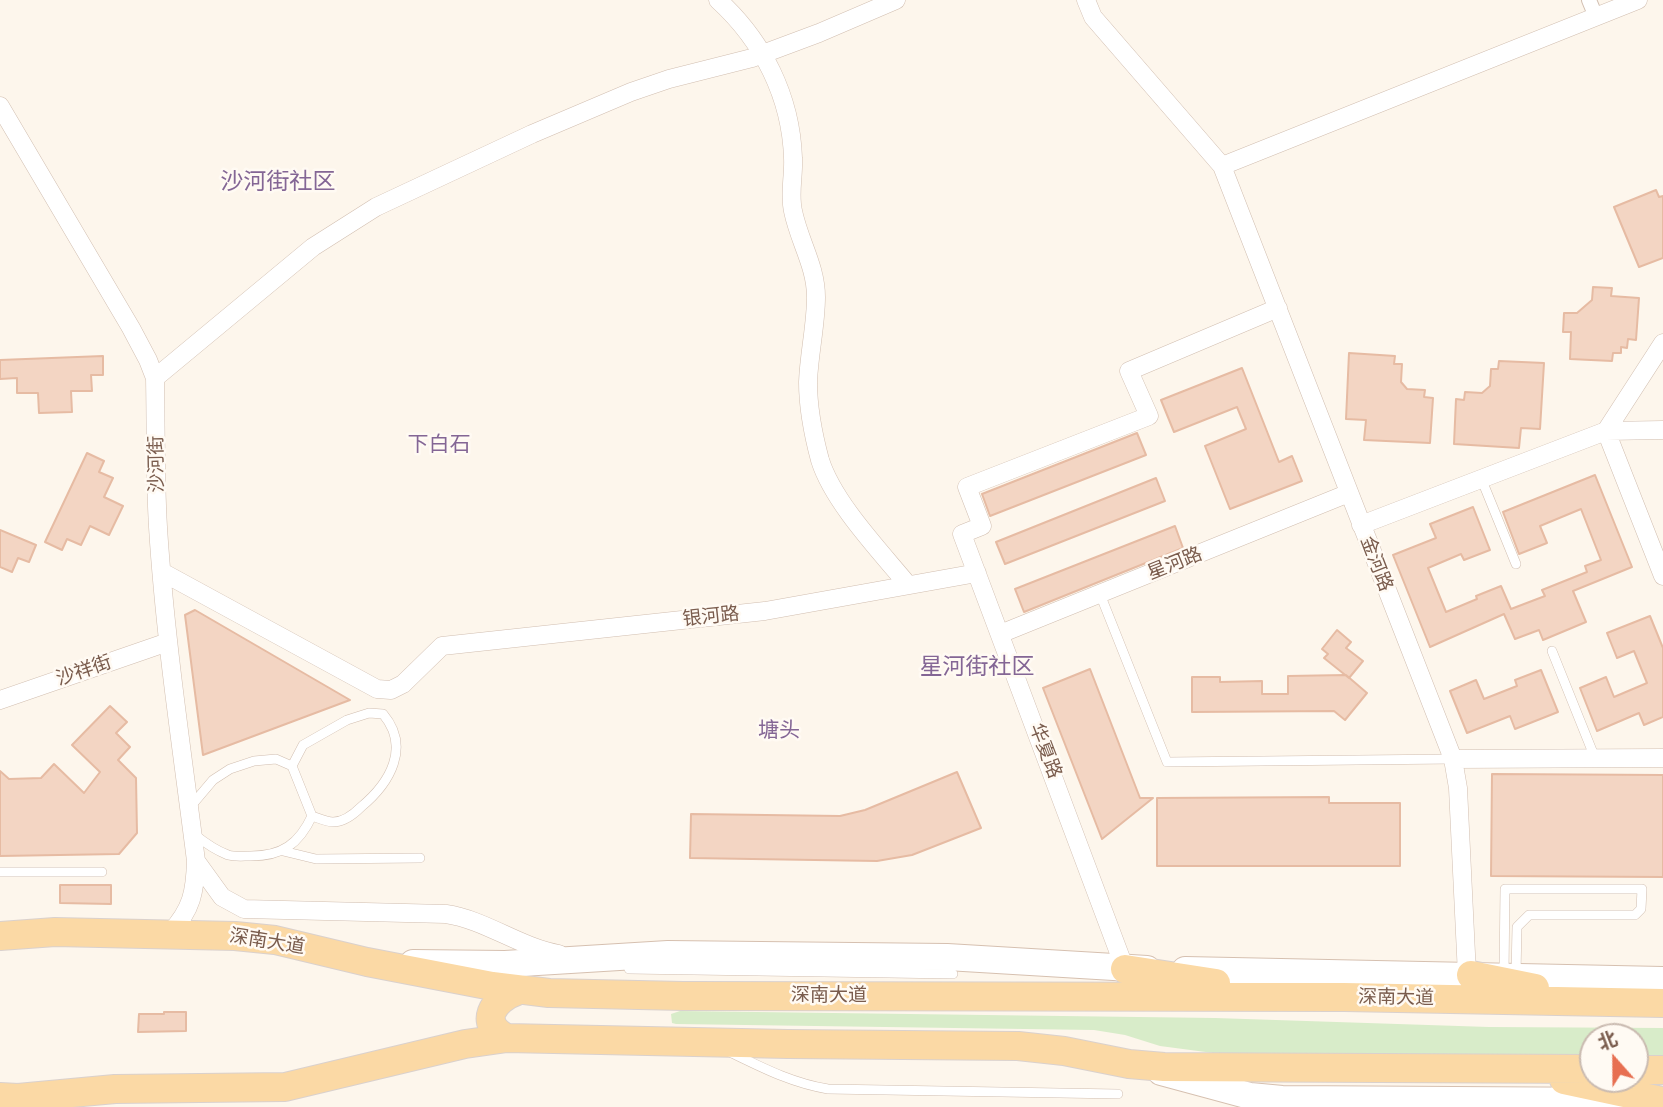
<!DOCTYPE html>
<html>
<head>
<meta charset="utf-8">
<style>
	body { margin:0 }
	#map { position:relative; width:1663px; height:1107px; overflow:hidden; background:#fdf6ec; font-family:Manrope,"Noto Sans SC",sans-serif }
	canvas { display:block }
	.north { position:absolute; left:1579px; top:1023px; width:70px; height:70px; box-sizing:border-box; background:#fffaf3; border:2px solid #cabbb1; border-radius:50%; rotate:339deg; font-size:19px; font-weight:700; line-height:28px; text-align:center; color:#7a5c4d }
	.north::after { content:''; display:block; margin:auto; width:24px; height:32px; background:#e76f51; clip-path:polygon(50% 0,100% 100%,50% 72%,0 100%) }
</style>
</head>
<body>
<div id="map">
<canvas width="1663" height="1107"></canvas>
<div class="north">北</div>
</div>
<script>
const g = document.querySelector('canvas').getContext('2d');
g.lineJoin = 'round';
function fillPath(path, color) {
  g.fillStyle = color;
  g.fill(path, 'evenodd');
}
function strokePath(path, color, width, dash) {
  g.strokeStyle = color;
  g.lineWidth = width;
  g.lineCap = dash ? 'butt' : 'round';
  g.setLineDash(dash || []);
  g.stroke(path);
}
function label(font, color, halo, rows, align = 'center') {
  g.font = font + ' Manrope,"Noto Sans SC",sans-serif';
  g.lineWidth = 5;
  g.setLineDash([]);
  g.textBaseline = 'middle';
  g.strokeStyle = halo;
  g.fillStyle = color;
  for (const [text, x, y, turn = 0] of rows) {
    g.save();
    g.translate(x, y);
    g.rotate((+turn || 0) * Math.PI / 180);
    g.textAlign = isNaN(turn) ? turn : align;
    if (halo) g.strokeText(text, 0, 0);
    g.fillText(text, 0, 0);
    g.restore();
  }
}
fillPath(new Path2D(`
	M680,1011L1215,1018L1489,1027L1663,1028V1064L1635,1063V1037H1593V1063L1259,1059L1160,1046L1125,1035L1094,1030L676,1024L672,1023L671,1014Z`), '#d8ecc9');
const building = new Path2D(`
	M1656,190L1659,197L1663,196V258L1639,267L1614,207Z
	M1593,287L1612,288L1611,296L1639,298L1636,340L1628,339L1627,348L1621,347V353H1613L1612,361L1570,359L1571,332H1563L1564,313H1577L1592,300Z
	M1349,353L1395,356L1394,364H1402L1401,382L1407,389L1425,390L1424,397L1433,398L1430,443L1364,440L1366,420L1346,419Z
	M103,356V375H91L92,391H71L72,412L39,413L38,393H17V378L0,379V360Z
	M1499,361L1544,363L1540,429L1521,428L1519,448L1454,444L1456,399L1464,400L1465,392L1482,393L1490,386L1491,369H1498Z
	M1242,368L1279,462L1292,456L1302,481L1230,509L1205,446L1246,429L1237,407L1174,432L1161,400Z
	M1137,433L1146,455L990,516L982,494Z
	M87,453L104,461L99,472L113,478L104,497L123,506L109,535L90,526L81,545L67,539L62,550L45,542Z
	M1595,475L1632,567L1573,591L1586,622L1543,640L1539,630L1515,639L1504,614L1430,647L1393,555L1436,538L1430,524L1473,507L1490,550L1464,560L1461,554L1428,568L1446,612L1477,599L1476,596L1501,586L1511,609L1545,596L1542,590L1587,572L1585,566L1601,560L1581,509L1540,526L1547,543L1519,554L1503,512Z
	M1156,478L1165,501L1005,564L996,542Z
	M1175,526L1183,548L1024,612L1015,589Z
	M0,530L36,545L29,562L18,558L12,572L0,567Z
	M195,610L350,700L203,755L185,615Z
	M1650,616L1663,648V717L1644,725L1639,713L1597,731L1580,688L1606,677L1614,697L1647,683L1634,651L1617,658L1607,633Z
	M1337,630L1351,642L1346,648L1363,661L1349,678L1324,658L1328,654L1322,649Z
	M1090,669L1140,798H1153L1102,839L1043,688Z
	M1541,670L1558,712L1515,729L1510,716L1467,733L1450,691L1476,680L1484,699L1517,686L1515,680Z
	M1346,675L1367,693L1345,720L1334,711L1192,712V677H1220V682L1262,681V694H1288V676Z
	M110,706L127,722L116,733L130,747L118,760L136,778L137,833L119,854L0,856V771L9,779L41,778L54,764L84,793L100,772L72,745Z
	M957,772L981,828L912,855L877,861L690,858L691,814L840,816L865,810Z
	M1492,774L1663,775V877L1491,876Z
	M1329,797V803H1400V866H1157V798Z
	M60,885H111V904L60,903Z
	M164,1012H186V1031L138,1032L139,1014H164Z`);
fillPath(building, '#f3d5c3');
strokePath(building, '#e6bba3', 2);
const service = new Path2D(`
	M1481,478L1516,564
	M1100,594L1167,762L1453,759
	M1552,651L1595,758
	M292,766L303,745L347,720L369,713L383,714C411,747 390,783 361,807C354,814 343,822 333,822C327,822 318,818 312,816
	M191,806L213,780L230,769L254,761L276,759L292,766L312,816C299,844 282,856 251,856C243,856 235,857 228,855C215,850 205,843 194,834
	M283,851L316,859L420,858
	M0,872H102
	M629,969L953,974
	M1504,974L1505,889H1642L1641,909L1635,915H1529L1517,927L1516,974
	M730,1052C763,1068 792,1083 828,1089L1118,1094`);
const pedestrian = new Path2D(`
	M1589,0L1596,17`);
const minor = new Path2D(`
	M718,0C763,41 791,97 793,158C794,176 789,193 793,211C799,241 816,266 816,297C816,325 809,354 808,382C808,409 813,434 820,460C833,502 880,551 908,585
	M1086,0L1093,17L1222,166L1453,759L1458,788L1467,975
	M0,106L131,328L148,360L155,378C156,428 155,478 158,527C165,639 182,750 196,861C195,892 192,909 170,933
	M1222,166L1638,0
	M155,378L313,247L376,207L532,134L631,92L669,79L752,58L819,33L896,0
	M1663,430L1606,431L1663,576
	M1361,525L1606,431L1663,343
	M162,572L377,689L391,690L403,684L442,646L765,611L977,573
	M1000,634L1349,493
	M0,700L168,642
	M1453,759L1663,758
	M196,861L222,897L244,909L446,914C486,920 519,947 559,954
	M1125,969L962,534L982,526L967,487L1149,416L1129,371L1278,308`);
const secondary = new Path2D(`
	M413,963L505,964L668,954L947,957L1147,969
	M1185,970L1663,980
	M1161,1072L1250,1096L1282,1099L1627,1101`);
const primary = new Path2D(`
	M0,936L55,932L235,936L275,940L367,962L492,986L549,993L683,996L1344,997L1663,1003
	M1125,969L1216,983
	M1471,975L1535,988
	M507,1038C477,1024 493,999 517,991
	M1635,1070H1663
	M1564,1080L1662,1101
	M0,1097L18,1098L115,1089L285,1087L465,1044L507,1038L788,1044L1018,1046L1064,1051L1129,1064L1164,1067L1593,1069`);
strokePath(service, '#d1beb0', 10);
strokePath(pedestrian, '#d1beb0', 16);
strokePath(minor, '#d1beb0', 19);
strokePath(secondary, '#d6c0b0', 28);
strokePath(primary, '#dad1cd', 30);
strokePath(service, '#fff', 9);
strokePath(pedestrian, '#fff', 14);
strokePath(minor, '#fff', 18);
strokePath(secondary, '#fff', 26);
strokePath(primary, '#fbd9a5', 28);
label('19px', '#7a5c4d', '#fffaf3', [
	["沙河街",157,464,-91],
	["星河路",1175,564,-22],
	["金河路",1376,564,69],
	["银河路",711,617,-6],
	["沙祥街",84,671,-19],
	["华夏路",1045,751,69],
	["深南大道",267,942,9],
	["深南大道",829,996],
	["深南大道",1396,998,1]
]);
label('21px', '#846695', '#fffaf3', [
	["下白石",439,445],
	["塘头",779,731]
]);
label('23px', '#846695', '#fffaf3', [
	["沙河街社区",278,183],
	["星河街社区",977,668]
]);
</script>
</body>
</html>
